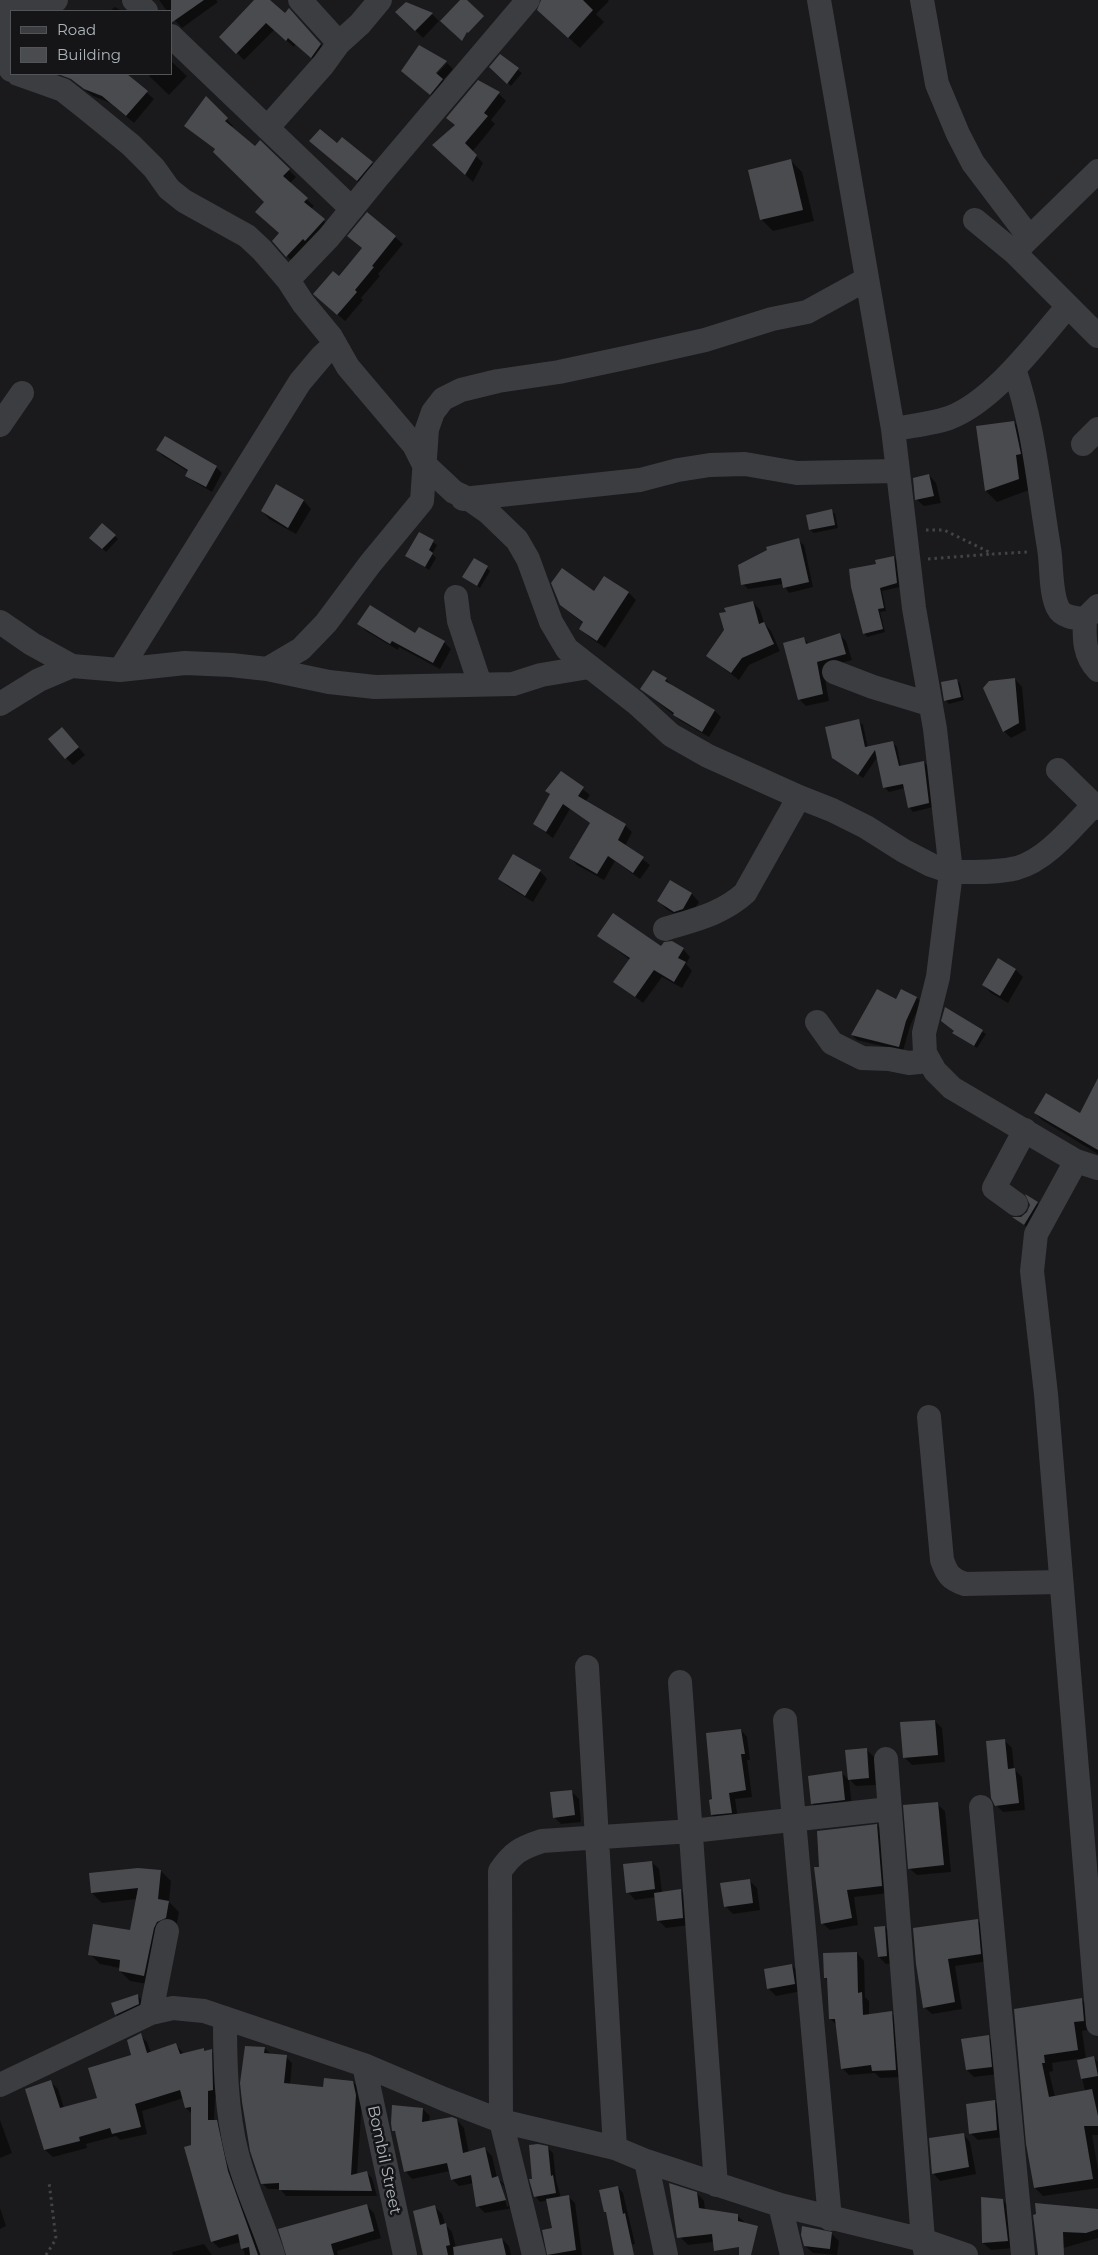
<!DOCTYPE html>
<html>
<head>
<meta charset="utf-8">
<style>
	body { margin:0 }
	#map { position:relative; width:1098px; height:2255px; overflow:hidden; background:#1a1a1c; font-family:Montserrat,sans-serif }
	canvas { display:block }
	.legend { position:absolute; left:10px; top:10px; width:162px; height:65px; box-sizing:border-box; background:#151517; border:1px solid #525558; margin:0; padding:6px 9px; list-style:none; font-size:15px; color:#adb4ba }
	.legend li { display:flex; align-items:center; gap:10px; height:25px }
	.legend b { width:25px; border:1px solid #525558 }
</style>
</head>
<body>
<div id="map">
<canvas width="1098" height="2255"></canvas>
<ul class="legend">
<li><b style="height:6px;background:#3b3d40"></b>Road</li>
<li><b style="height:14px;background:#494b4e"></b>Building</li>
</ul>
</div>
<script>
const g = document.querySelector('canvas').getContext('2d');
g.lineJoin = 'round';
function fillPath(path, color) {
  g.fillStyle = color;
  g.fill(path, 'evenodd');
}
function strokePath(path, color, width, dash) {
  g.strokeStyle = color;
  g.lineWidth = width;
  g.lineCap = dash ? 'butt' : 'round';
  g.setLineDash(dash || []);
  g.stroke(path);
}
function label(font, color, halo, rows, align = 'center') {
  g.font = font + ' Montserrat,sans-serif';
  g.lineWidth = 5;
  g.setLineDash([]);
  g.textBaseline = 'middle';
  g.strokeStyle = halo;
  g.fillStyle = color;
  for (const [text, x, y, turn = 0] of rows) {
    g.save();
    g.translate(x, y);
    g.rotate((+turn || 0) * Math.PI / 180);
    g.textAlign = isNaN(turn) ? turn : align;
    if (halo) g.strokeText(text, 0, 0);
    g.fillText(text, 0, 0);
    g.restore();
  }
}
fillPath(new Path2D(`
	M159,0H216L218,2L182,28L171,16V11H167Z
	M254,0H268L285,15L296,17L328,52L319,64L296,44L294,47L274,30L244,60L228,44L256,2Z
	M542,0H608L609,1L596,14L604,22L580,48L550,21Z
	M406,3L432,14L439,21L423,38L397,12Z
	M115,7L122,11H110Z
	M500,56L522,73L511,86L491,67Z
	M171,61L187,76L169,95L149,76L151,74H171Z
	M447,63L453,69L443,80L450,87L438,101L410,78L431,76L433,78Z
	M76,74H125L154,99L134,123L110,103L93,96L81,87L74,80Z
	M479,81L499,94L506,101L491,120L495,124L472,152L483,163L473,182L434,145L456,126L448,118Z
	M206,98L233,126L232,128L255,147L260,142L296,177L289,184L314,206L311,209L330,227L293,262L287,256L280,234L266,202L216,150L186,126Z
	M338,145L372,163L378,169L364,187L317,147Z
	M791,161L802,172L814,221L773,231L761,219Z
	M349,236L395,237L403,244L378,274L380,276L361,298L363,300L345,321L323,302L339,278L363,249Z
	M1014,422L1025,434L1029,490L997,502L986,491L978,427Z
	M157,450L216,467L222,473L212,492L193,481L187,476L189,472L163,456Z
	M929,475L936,483L941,503L924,506L916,499Z
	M277,486L304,501L311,509L296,534L269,519L262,511Z
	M831,511L835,514L838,528L814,533L810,530L807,516Z
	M103,525L118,539L106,552L91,538Z
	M420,534L437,545L432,554L436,558L429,570L407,555Z
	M798,540L804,545L813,587L789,593L783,584L748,589L743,584Z
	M894,557L897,560L900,587L882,591L886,611L880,612L885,632L867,637L864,633L878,565Z
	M487,568L490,571L480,588L464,577Z
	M604,577L629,593L636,600L605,648L588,636L581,629L584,624L561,605L594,593Z
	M753,602L760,610L764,623L771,631L780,651L749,665L739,680L707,656Z
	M359,624L416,635L419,629L444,642L451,649L440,669L399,647L398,650L366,631Z
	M840,635L846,641L852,660L823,668L829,701L806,706L799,699L803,638L809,644Z
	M666,679L672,686L715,711L721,717L709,737L681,721L642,689Z
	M1015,679L1022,687L1026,730L1011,738L1004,731Z
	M956,680L960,683L964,700L949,704L945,700Z
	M858,721L863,725L868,748L893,743L897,747L901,767L924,762L928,766L933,807L913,812L909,807L905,788L889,792L885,788L878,756L863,778L833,757Z
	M69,736L85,755L73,765L66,758Z
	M561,772L590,795L585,802L625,825L632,832L625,846L650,865L640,879L615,861L604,880L577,865L571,858L591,824L570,809L553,838L534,824L551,795L547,791Z
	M540,871L547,879L533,902L507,886L499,879Z
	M670,882L692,894L699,902L690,916L683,919L666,909L659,901Z
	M599,936L662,948L683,949L690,957L686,964L692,971L682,988L662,977L643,1003L615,981L630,960Z
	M999,960L1016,970L1023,977L1008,1003L991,993L983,985Z
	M917,998L921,1002L910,1026L903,1051L857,1040L852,1035Z
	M945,1009L986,1034L977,1048L954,1033L955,1031Z
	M1098,1095V1154L1042,1120L1035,1113L1081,1114Z
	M1037,1203L1044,1210L1032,1231L1015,1218H1022Z
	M935,1721L942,1728L945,1762L912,1765L904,1757Z
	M741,1730L747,1737L750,1760H747L752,1797L735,1799L738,1819L718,1821L712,1815L713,1800Z
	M1005,1741L1012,1748L1014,1769L1022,1777L1025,1810L1003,1812L996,1805Z
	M867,1750L874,1757L876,1785L856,1786L849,1779Z
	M842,1773L849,1780L852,1807L819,1811L812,1803Z
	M571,1791L579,1799L581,1822L561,1824L554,1817Z
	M937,1804L945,1811L951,1872L917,1875L909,1868Z
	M877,1825L884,1833L889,1893L854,1897L858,1925L830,1930L822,1923L820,1868Z
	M652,1862L659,1869L662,1893L681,1891L688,1898L690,1925L666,1928L659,1921L656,1897L635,1900L628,1892Z
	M161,1871L171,1881L169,1902L179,1912L176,1928L154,1985L130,1981L120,1971V1968L100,1964L90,1954L131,1932L137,1899L102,1903L92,1893Z
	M749,1880L757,1888L760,1910L733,1914L725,1906Z
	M977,1920L985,1928L988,1961L955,1966L962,2009L932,2014L924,2007L917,1963Z
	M885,1927L892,1934L894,1963L886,1964L879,1957Z
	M857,1953L864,1961L865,1997L869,2001V2015L891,2013L899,2020L903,2077L880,2078L875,2073L849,2075L842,2068L837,2026L830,2018L828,1981L825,1978Z
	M792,1965L799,1973L802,1991L776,1996L769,1989Z
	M138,1996L141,1999L142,2007L119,2018L116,2014Z
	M1082,2000L1090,2008L1092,2029L1082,2031L1086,2059L1094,2058L1098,2062V2135H1092L1098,2169V2188L1043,2196L1035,2188L1015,2010ZM1078,2059L1085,2092L1055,2097L1049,2072L1053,2071L1052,2063Z
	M140,2035L147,2042L151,2053L176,2045L184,2054L203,2050L205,2052L211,2051L218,2058L220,2097L215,2098L214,2121L223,2129L263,2255H245L241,2242L219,2248L212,2241L192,2146V2114L186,2108L184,2098L142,2111L147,2134L120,2140L116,2136L86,2144L87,2148L53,2157L45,2150L27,2089L51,2082L58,2089L64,2108L98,2099L133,2056Z
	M988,2037L996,2044L998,2074L974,2077L967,2070Z
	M264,2048L271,2054L286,2057L292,2063L290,2085L324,2088L353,2082L359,2088L362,2102L357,2174L366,2172L372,2178L377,2196H286L280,2189H268L262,2183L252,2150Z
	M994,2101L1002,2108L1004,2137L978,2140L970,2133Z
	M423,2109L430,2116L429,2122L457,2120L464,2128L469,2153L485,2149L492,2156L497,2178L505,2185L513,2208L485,2213L478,2206L474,2183L459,2186L452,2179L450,2171L412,2179L405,2171L397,2134L393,2130ZM501,2183L504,2186L509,2206L507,2207Z
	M0,2120L12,2153L0,2158Z
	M963,2134L970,2142L976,2174L940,2181L933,2173Z
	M547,2147L553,2153L556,2180L561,2198L568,2196L575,2203L582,2255H549L543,2231L553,2229L548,2200L540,2202L535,2196L534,2180Z
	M618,2187L623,2193L635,2244L619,2247L608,2215L605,2211Z
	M697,2193L704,2201L705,2210L738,2216L745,2223L746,2238L688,2245L680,2237Z
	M1003,2200L1010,2208L1015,2248L991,2250L983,2243Z
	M367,2206L374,2213L381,2238L337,2251L338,2255H287Z
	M435,2207L442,2214L445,2224L452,2232L457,2252L453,2253V2255H426Z
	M0,2208L6,2226L0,2229Z
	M1098,2211V2238L1046,2253L1039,2246Z
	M832,2234L839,2241L837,2255L813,2253L805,2246Z
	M502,2239L509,2246L511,2255H483Z
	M204,2244L212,2255H173L172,2252Z`), '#0007');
fillPath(new Path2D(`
	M171,0H204L171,23Z
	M254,0H270L285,13L289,8L321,44L311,58L288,38L286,41L266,23L236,54L219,37Z
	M460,0H467L484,16L468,33L467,32L462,41L440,21Z
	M541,0H583L593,10L568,38L537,10Z
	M406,2L433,13L415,31L395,12Z
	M419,45L447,61L436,73L443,79L430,95L401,71Z
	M500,54L519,68L507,84L489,67Z
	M58,74H127L148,91L126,116L102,96L84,89L71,79Z
	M478,80L500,92L484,113L488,116L465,143L477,155L465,175L432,145L455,125L446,118Z
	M206,96L228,118L225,121L255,146L260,140L290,169L283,176L308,198L304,202L325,219L305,241L303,239L286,257L272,241L279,233L255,212L264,202L213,152L215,149L184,126Z
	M320,129L337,143L342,137L373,162L357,181L309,141Z
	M791,159L803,210L760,220L748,170Z
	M367,212L396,236L372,266L374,267L355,290L357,292L337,315L313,294L333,271L339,276L362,248L347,236Z
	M1014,421L1021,454L1016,455L1019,479L985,491L976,426Z
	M165,436L217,466L206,487L185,476L188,470L156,450Z
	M929,474L934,496L915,500L913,478Z
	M276,484L304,500L288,528L261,511Z
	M832,509L835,525L809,530L806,515Z
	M102,523L116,535L102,549L89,538Z
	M419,532L434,540L429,550L433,553L425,567L405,556Z
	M799,538L809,582L783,588L781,578L741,585L738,565L767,550L766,547Z
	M894,556L897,583L880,588L884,608L878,609L883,629L863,634L851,587L849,569L876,564L875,560Z
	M474,558L488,566L477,586L462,577Z
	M562,568L594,591L604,576L629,592L597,641L579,629L583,622L560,605L551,583Z
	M753,601L759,624L764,622L774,644L742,658L731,673L706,656L724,630L719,613L726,612L724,608Z
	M370,605L415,633L419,627L445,641L433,663L392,641L390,644L357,624Z
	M840,633L846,654L817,662L823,694L798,700L783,643L804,637L806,644Z
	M653,670L667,678L665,681L715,710L702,732L673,715L674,713L640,689Z
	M1015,678L1019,723L1003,732L983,688L989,681Z
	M957,679L961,697L944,701L941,682Z
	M859,719L865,747L893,741L899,766L924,761L929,803L908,808L903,784L883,788L875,750L858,775L832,758L825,727Z
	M62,727L79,747L65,759L48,739Z
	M561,771L584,787L578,796L626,824L618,840L644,857L633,873L608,856L597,874L569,858L590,823L563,804L546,832L533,824L550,794L545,791Z
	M513,854L541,870L525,896L498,879Z
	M670,880L692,893L683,909L674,912L657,901Z
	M613,913L661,946L664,942L672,941L684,948L678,958L686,962L674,982L654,970L635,997L613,982L630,958L597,936Z
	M998,958L1016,969L1000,996L982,985Z
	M877,989L896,999L901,989L917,997L906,1021L899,1047L851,1035Z
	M945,1007L983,1030L974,1046L952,1033L954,1031L941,1021Z
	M1098,1078V1150L1034,1113L1046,1093L1080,1113Z
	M1025,1194L1038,1202L1024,1225L1012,1217H1021L1027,1212L1030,1205Z
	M935,1720L938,1755L903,1758L900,1722Z
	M741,1729L745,1754H741L746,1790L729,1793L732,1813L711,1815L709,1800L712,1799L706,1733Z
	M1005,1739L1008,1769L1015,1768L1019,1803L995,1806L991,1798L986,1741Z
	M867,1748L869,1778L848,1780L845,1750Z
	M842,1771L845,1800L811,1804L808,1776Z
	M572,1790L575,1815L553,1818L550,1792Z
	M938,1802L944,1865L908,1869L903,1805Z
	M877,1824L882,1886L847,1890L852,1918L821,1924L814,1867H819L817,1831Z
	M652,1861L655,1889L626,1893L623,1864Z
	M138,1868L161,1870L158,1899L169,1901L166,1918L157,1922L154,1928L144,1976L119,1971L120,1960L88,1955L93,1924L130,1930L138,1888L91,1893L89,1873Z
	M750,1879L753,1903L724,1907L720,1883Z
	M681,1889L683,1918L657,1921L654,1893Z
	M978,1919L981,1954L948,1959L955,2002L923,2008L916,1964L913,1928Z
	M885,1926L887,1956L878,1957L874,1927Z
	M857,1952L858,1993L862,1992L863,2015L892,2011L896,2070L872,2071L871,2065L841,2069L835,2019H829L827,1978H824L823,1953Z
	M792,1964L795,1984L767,1989L764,1969Z
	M138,1994L139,2004L115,2015L111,2003Z
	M1082,1998L1084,2021L1074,2022L1078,2050L1044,2055L1045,2063H1042L1049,2097L1092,2089L1098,2116V2126H1084L1093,2179L1034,2188L1026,2144L1014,2009Z
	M141,2033L147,2053L176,2043L180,2054L204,2048V2051L212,2049L213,2090L208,2091V2120H217L228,2171L258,2255H250L249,2247L241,2249L238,2234L211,2242L184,2147L191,2145V2107L185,2108L180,2090L135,2104L141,2127L112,2134L110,2128L79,2137L80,2141L44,2150L25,2089L51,2080L60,2108L97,2098L88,2068L131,2055L127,2040Z
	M989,2035L992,2067L966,2070L961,2039Z
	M245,2046L265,2047L264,2053L287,2055L284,2083L323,2087L324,2078L353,2081L356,2095L351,2175L367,2171L372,2191L279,2190V2183L261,2184L250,2151L242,2102L240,2083Z
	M1094,2056L1098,2076L1081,2079L1077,2060Z
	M995,2100L997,2130L969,2134L966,2104Z
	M392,2105L423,2108L422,2122L452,2117L457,2119L463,2153L485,2147L492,2178L498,2176L506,2200L476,2207L471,2175L451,2180L447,2163L404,2172L395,2131H392L391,2123Z
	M964,2133L969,2167L932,2174L929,2138Z
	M538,2144L548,2146L551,2176L553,2175L556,2193L534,2197L529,2179H532L529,2145Z
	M669,2183L697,2192L699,2208L738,2214V2221L758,2226L751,2255H739V2247L714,2251L712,2234L677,2238Z
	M618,2186L623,2214L625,2213L634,2255H614L606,2212H604L599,2190Z
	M569,2195L576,2250L547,2255L542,2230L552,2228L546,2199Z
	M981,2197L1003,2199L1008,2241L982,2243Z
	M1035,2203L1098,2209V2229L1086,2233L1063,2232L1064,2255H1038L1033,2215L1036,2214Z
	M367,2204L374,2231L331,2244L334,2255H286L278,2229Z
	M435,2205L440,2225L446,2223L450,2245L446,2246L448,2255H423L413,2211Z
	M802,2226L832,2232L830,2249L804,2246L801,2235Z
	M502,2238L506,2255H454L453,2247Z`), '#494b4e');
strokePath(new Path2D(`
	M926,530H944L993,554L1029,552
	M928,559L992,554
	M46,2255L56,2239L49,2182`), '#414447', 3, [2.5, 4]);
strokePath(new Path2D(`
	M134,0L146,11
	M300,0L339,43
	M528,0L377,178L329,237L288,280L303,303L331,337L348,367L414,445L423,463L454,492L469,499L489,513L517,540L528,559L551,622L567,649L636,703L671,735L708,756L799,797L832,810L866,827L904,851L931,865L951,872L938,977L924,1033L925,1053L935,1071L952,1088L1076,1161L1098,1168
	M819,0L893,429L914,608L935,729L951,872C973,872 996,873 1017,868C1047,860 1073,826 1094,805L1098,808
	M922,0L937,84L958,134L973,163L1029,237
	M0,6L56,0
	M171,36L352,209
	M11,70L6,61L12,5
	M18,74L63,90L87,109L131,145L154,168L169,189L184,201L247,236L262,250L288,280
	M268,127L323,65L339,43L360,24L380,0
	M975,220L1015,253L1098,336
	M1019,248L1098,171
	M1014,369C1034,426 1039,489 1049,548C1052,565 1050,593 1058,608C1062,617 1076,618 1085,619
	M0,425L22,393
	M893,429C911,426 931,424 949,418C994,401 1037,342 1068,306
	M1083,444L1098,429
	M463,499L640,480L678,470L710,465L745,464L797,473L896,471
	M456,597L459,621L480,684
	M1098,606L1085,619C1084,638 1084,656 1098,670
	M0,622L32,644L72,666L120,670L185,663L231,665L267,669L329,682L375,687L513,684L541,675L589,667
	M267,669L301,649L326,623L370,564L422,501L427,429L433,412L443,399L461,390L498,381L559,372L634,356L705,340L772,319L807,312L867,279
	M120,670L300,382L322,356L335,344
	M834,672L873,687L929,704
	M0,704L39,680L72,666
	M1058,770L1094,805
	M665,929C694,920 722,914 745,893L799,797
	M817,1022L832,1043L862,1058L889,1059L909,1063L929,1061
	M1076,1161L1036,1234L1032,1271L1046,1394L1098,2024
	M1016,1204L994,1188L1025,1130
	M929,1417L942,1560C947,1574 950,1579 965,1584L1060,1582
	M587,1667L615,2148
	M680,1682L716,2185
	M785,1720L830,2219
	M886,1759L923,2240L926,2255
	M981,1807L1023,2255
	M151,2013L167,1931
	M225,2018C225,2063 226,2111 237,2154C246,2189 262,2221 273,2255
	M364,2065L405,2255
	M0,2085L151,2013L173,2008L204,2011L364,2065L444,2099L501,2121L615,2148L646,2161L780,2205L923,2240L966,2255
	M646,2161L666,2255
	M780,2205L792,2255
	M534,2255L501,2121L500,1871C513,1852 521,1848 542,1841L692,1831L889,1809`), '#3b3d40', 24);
label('16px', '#adb4ba', '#151517', [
	["Bombil Street",384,2160,78]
]);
</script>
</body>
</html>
